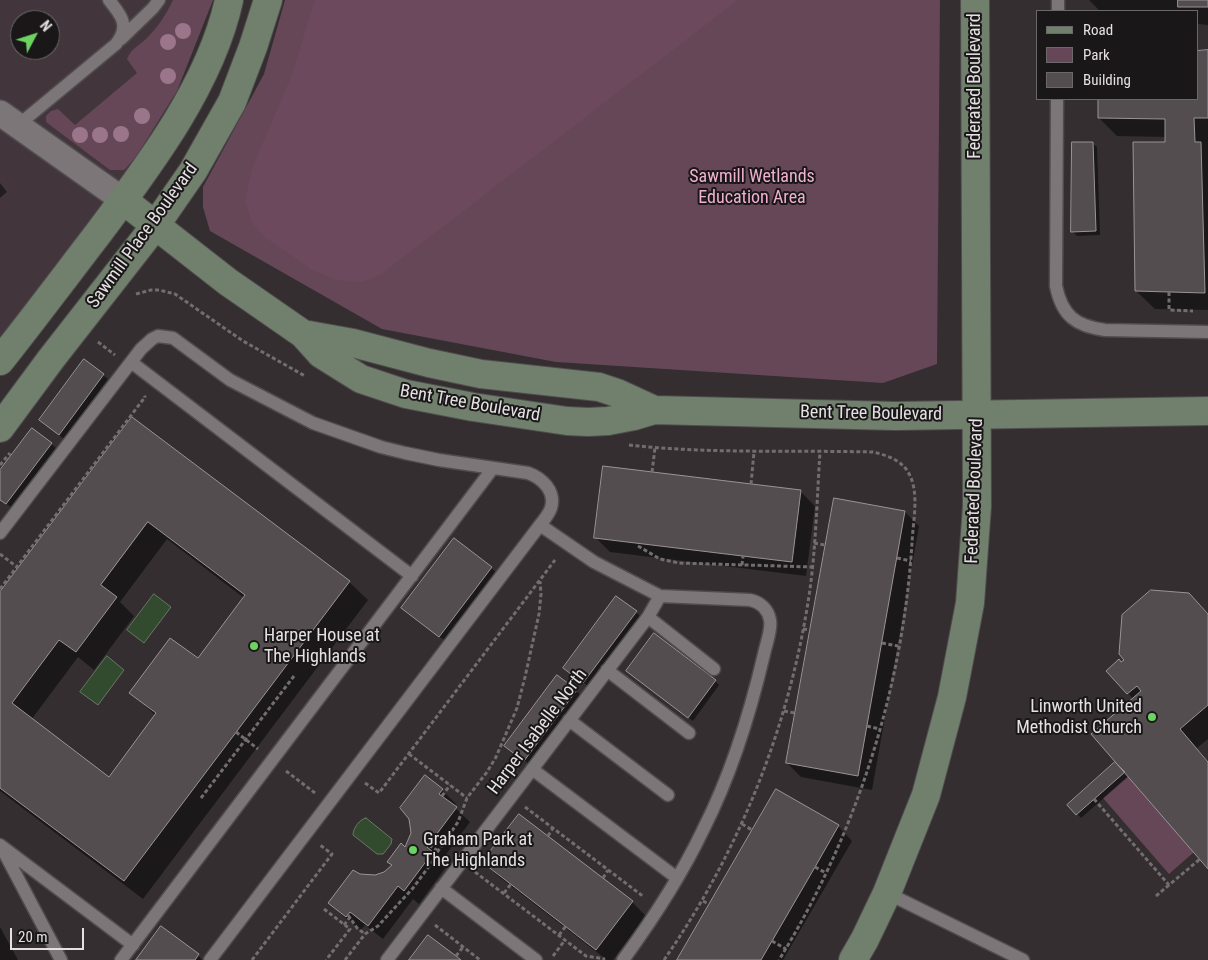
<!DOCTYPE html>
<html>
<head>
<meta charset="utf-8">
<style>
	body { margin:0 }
	#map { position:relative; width:1208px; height:960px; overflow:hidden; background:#342e31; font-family:"Roboto Condensed",sans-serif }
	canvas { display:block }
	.legend { position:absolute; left:1036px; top:10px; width:162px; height:90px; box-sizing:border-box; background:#1a1718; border:1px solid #6b6869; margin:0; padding:6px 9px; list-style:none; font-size:15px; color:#e5e1e3 }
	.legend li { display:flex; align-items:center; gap:10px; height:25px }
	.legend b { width:25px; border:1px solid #6b6869 }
	.north { position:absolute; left:10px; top:10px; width:50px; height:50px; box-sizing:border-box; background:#1a1718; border:1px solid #6b6869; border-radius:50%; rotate:50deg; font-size:14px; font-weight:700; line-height:20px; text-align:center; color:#e5e1e3 }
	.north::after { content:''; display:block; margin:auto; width:18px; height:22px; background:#6cd362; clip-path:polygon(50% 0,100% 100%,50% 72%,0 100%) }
	.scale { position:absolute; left:10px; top:928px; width:74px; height:22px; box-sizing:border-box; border:2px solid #e5e1e3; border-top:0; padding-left:6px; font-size:15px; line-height:18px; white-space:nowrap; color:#e5e1e3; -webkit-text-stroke:4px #1a1718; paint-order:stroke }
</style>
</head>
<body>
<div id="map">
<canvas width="1208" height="960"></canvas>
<ul class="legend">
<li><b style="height:6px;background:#70806c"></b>Road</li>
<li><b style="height:14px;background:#664757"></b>Park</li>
<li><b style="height:14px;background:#534d50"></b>Building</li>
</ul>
<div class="north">N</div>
<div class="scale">20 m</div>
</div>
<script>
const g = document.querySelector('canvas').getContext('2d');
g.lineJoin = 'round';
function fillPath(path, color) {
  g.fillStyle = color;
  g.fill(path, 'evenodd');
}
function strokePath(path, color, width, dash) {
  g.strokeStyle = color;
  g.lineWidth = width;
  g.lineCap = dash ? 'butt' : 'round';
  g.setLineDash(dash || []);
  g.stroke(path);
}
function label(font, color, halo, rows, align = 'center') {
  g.font = font + ' "Roboto Condensed",sans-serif';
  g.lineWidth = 4;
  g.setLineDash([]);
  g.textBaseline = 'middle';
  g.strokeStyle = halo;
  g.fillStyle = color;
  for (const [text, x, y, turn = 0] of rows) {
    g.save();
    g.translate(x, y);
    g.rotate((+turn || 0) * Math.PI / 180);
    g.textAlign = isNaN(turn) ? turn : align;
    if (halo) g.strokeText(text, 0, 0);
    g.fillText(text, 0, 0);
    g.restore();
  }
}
fillPath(new Path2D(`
	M0,0H213L177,91L136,157L123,200L0,361ZM20,20H50V50H20Z`), '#42363c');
fillPath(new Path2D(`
	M173,0H213L177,91L136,157L124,170H110L46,122V116L51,111L58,109L75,125L137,73L127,59C131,49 138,46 146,39C158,27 166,15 173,0Z
	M285,0H940L937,364L883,383L556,362L382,329L210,231L203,207V187L264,74Z
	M1128,776L1194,852L1169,874L1103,798Z`), '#664757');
fillPath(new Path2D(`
	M315,0H738L380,275L362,282L336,280L311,269L266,238L252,223L245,201L252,168L291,77Z`), '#6c495c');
const water = new Path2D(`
	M154,594L171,607L144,643L127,630Z
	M107,656L124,670L98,705L80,692Z
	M366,818L392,839L391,844L383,854H377L353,835C353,828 360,819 366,818Z`);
fillPath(water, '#324b2f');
strokePath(water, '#687865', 1);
fillPath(new Path2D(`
	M1089,0H1208V25L1197,24V11H1100Z
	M1197,52H1208V310L1155,309L1136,291L1166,143V137L1117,136L1099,118V99H1197Z
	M1073,143H1092L1097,147L1100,235L1077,236L1073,232Z
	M0,183L7,192L0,198Z
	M103,375L108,379L64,439L45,424Z
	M132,418L349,582L368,600L143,899L0,791V594ZM167,539L244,598L198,660L131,692L156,716L109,778L31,720L78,657L94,670L134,616L120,602Z
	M51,444L56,448L11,507L0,499V472Z
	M800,491L815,506L806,576L610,552L595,537Z
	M905,512L919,526L872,790L801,777L787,763Z
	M455,540L496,572L444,640L407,613Z
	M1189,594L1208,613V739L1197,748L1208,761V867L1129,776L1081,818L1069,805L1121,769L1134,700L1128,693L1121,664Z
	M636,612L640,616L588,686L569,672Z
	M632,675L715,681L719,685L693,721Z
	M558,677L581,695L529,764L510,750Z
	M442,790L456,804L454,807L470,822L441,861L446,867L419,904L413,899L383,939L365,925L361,930L344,917L330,903L375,877L385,873L393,866L388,862L406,849L411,841L412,825Z
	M776,791L838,826L852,841L783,960H678Z
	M520,816L632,902L646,916L613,960H607L498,876L484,862Z
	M0,927L18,960H0Z
	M198,955L202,960H137Z`), '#0007');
const building = new Path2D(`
	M1178,0H1208V7H1178Z
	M1208,50V118H1194L1195,142H1201L1205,293L1135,291L1133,142H1165V119L1098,118V99H1197V51Z
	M1072,142H1093L1096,231L1071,232Z
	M84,359L104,374L59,435L39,420Z
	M132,417L350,581L124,881L0,788V592ZM148,522L245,595L198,658L170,638L129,693L156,713L109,777L12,703L59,640L76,652L117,597L101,585Z
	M32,428L52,443L6,504L0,500V470Z
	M603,466L801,490L792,562L594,538Z
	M834,498L905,511L858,776L786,763Z
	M454,538L492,567L439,637L401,608Z
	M1151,590L1189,593L1208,614V705L1180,729L1208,762V869L1091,734L1141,691L1137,686L1127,694L1106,671L1119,659L1121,662L1124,660L1119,654L1122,615Z
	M616,596L637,611L583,683L563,668Z
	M654,633L716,680L688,718L626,671Z
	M557,675L577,690L524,761L504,746Z
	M1115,762L1125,772L1076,815L1067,805Z
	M425,775L443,789L439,794L457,807L427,847L433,852L404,891L398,886L368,926L350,912L346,917L328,903L353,870L360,874L375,875L384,872L392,865L387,862L401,843L405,847L411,833L409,819L400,808Z
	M776,789L839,825L815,867L761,960H677Z
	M519,814L633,901L596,950L482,862Z
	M161,926L199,954L195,960H136Z
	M428,935L456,956L461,960H409Z`);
fillPath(building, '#534d50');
strokePath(building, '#9a9397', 1);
const lane = new Path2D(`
	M1058,11V0
	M121,39L153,8L159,0
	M1057,99L1056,286C1062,316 1076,326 1105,330L1208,332
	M17,126L116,44C130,26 122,16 109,0
	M131,362L412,576
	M540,525L594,562L660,596L750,600C760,602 768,609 770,620C772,630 766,644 764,654C750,714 731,775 703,830C681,876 653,919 623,960
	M0,533L141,349L152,339L158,336L173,338L230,380L313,423L381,447L405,453L439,460L528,473C542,478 556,491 551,508C549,514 544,520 540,525L210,960
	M648,617L714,669
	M607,670L689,733
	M569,720L668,795
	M532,769L677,878
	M0,845L133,945
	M3,850L61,960
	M441,888L536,960
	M887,893L1023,960
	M121,960L493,468
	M387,960L648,617L660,596`);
const street = new Path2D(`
	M0,113L123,200`);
const secondary = new Path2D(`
	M123,200L228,282L303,334L321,354L361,379L406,394L473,407L567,421L588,422L608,421L634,416L654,410L895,416L1208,411
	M303,334L353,343L429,363L481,374L599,387L617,393L654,410
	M0,361C34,318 67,274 100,231C151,163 211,83 229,0
	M0,428L51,359L155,226L193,171L232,102L253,47L268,0
	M853,960L865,939L887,893L926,795L952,697L970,603L977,506L975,0`);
strokePath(lane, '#504c4e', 15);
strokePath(street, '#504c4e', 28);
strokePath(secondary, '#504c4e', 30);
strokePath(new Path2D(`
	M1169,292V310L1193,311
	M136,294L151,290H159L175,294L243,341L305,376
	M98,342L115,355
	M629,445C710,454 792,450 873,452C886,455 901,460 908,472C920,491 913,521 912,543C903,689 856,835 779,960
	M0,465L10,453
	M652,472L655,448
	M751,484L754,452
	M814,543L825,545
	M638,546L660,559L679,563L812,567
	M0,554L17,567
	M897,558L911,561
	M742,565L743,556
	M0,589L145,397L144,396
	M803,629L810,630
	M882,643L898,646
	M784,711L795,713
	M867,726L879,729
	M236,732L258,749
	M409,754L467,798
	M286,771L315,793
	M365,783L379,793L555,560
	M442,796L450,785
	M201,798L294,676
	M1094,799L1169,885L1200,859
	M525,807L644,897
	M742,824L752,830
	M548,836L553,828
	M429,845L438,851
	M815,867L826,873
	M475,872L586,956L605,959
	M603,878L608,870
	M504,893L511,884
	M1156,896L1169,885
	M703,901L709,904
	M324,909L350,929L326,960
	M348,915L357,928L365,934
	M344,925L351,916
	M435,925L480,960
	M559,935L566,926
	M772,941L786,949
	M456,956L463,947
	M553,956L565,940
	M252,960L332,854L320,845
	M345,960L365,934L378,926L413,888L433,861L438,851L458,822L467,798L487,772L496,757L517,708L525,677L539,614L541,594L540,581
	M664,960C741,849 791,722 810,589C816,545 817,497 820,452`), '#726d70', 3, [4, 2.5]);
strokePath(lane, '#7c7679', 12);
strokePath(street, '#7c7679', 25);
strokePath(secondary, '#70806c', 28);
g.fillStyle = '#9b768a';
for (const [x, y] of [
	[183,31],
	[168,42],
	[168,76],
	[142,116],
	[121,134],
	[80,135],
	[100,135]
]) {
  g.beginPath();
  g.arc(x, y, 8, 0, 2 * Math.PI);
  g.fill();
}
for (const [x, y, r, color] of [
	[254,646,5,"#6cd362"],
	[1152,717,5,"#6cd362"],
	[413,850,5,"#6cd362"]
]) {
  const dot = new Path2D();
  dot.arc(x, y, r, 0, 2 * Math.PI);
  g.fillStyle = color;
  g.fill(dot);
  strokePath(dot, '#1a1718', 2);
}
label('18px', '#e5e1e3', '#1a1718', [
	["Federated Boulevard",975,86,-90],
	["Sawmill Place Boulevard",143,236,-54],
	["Bent Tree Boulevard",470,404,10],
	["Bent Tree Boulevard",871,414,1],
	["Federated Boulevard",975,491,-88],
	["Harper Isabelle North",538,732,-53]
]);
label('18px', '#f0b0d2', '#1a1718', [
	["Sawmill Wetlands",752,177],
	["Education Area",752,198]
]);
label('18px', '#e5e1e3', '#1a1718', [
	["Harper House at",264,636],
	["The Highlands",264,657],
	["Linworth United",1142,707,"right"],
	["Methodist Church",1142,728,"right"],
	["Graham Park at",423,840],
	["The Highlands",423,861]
], 'left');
</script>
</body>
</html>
